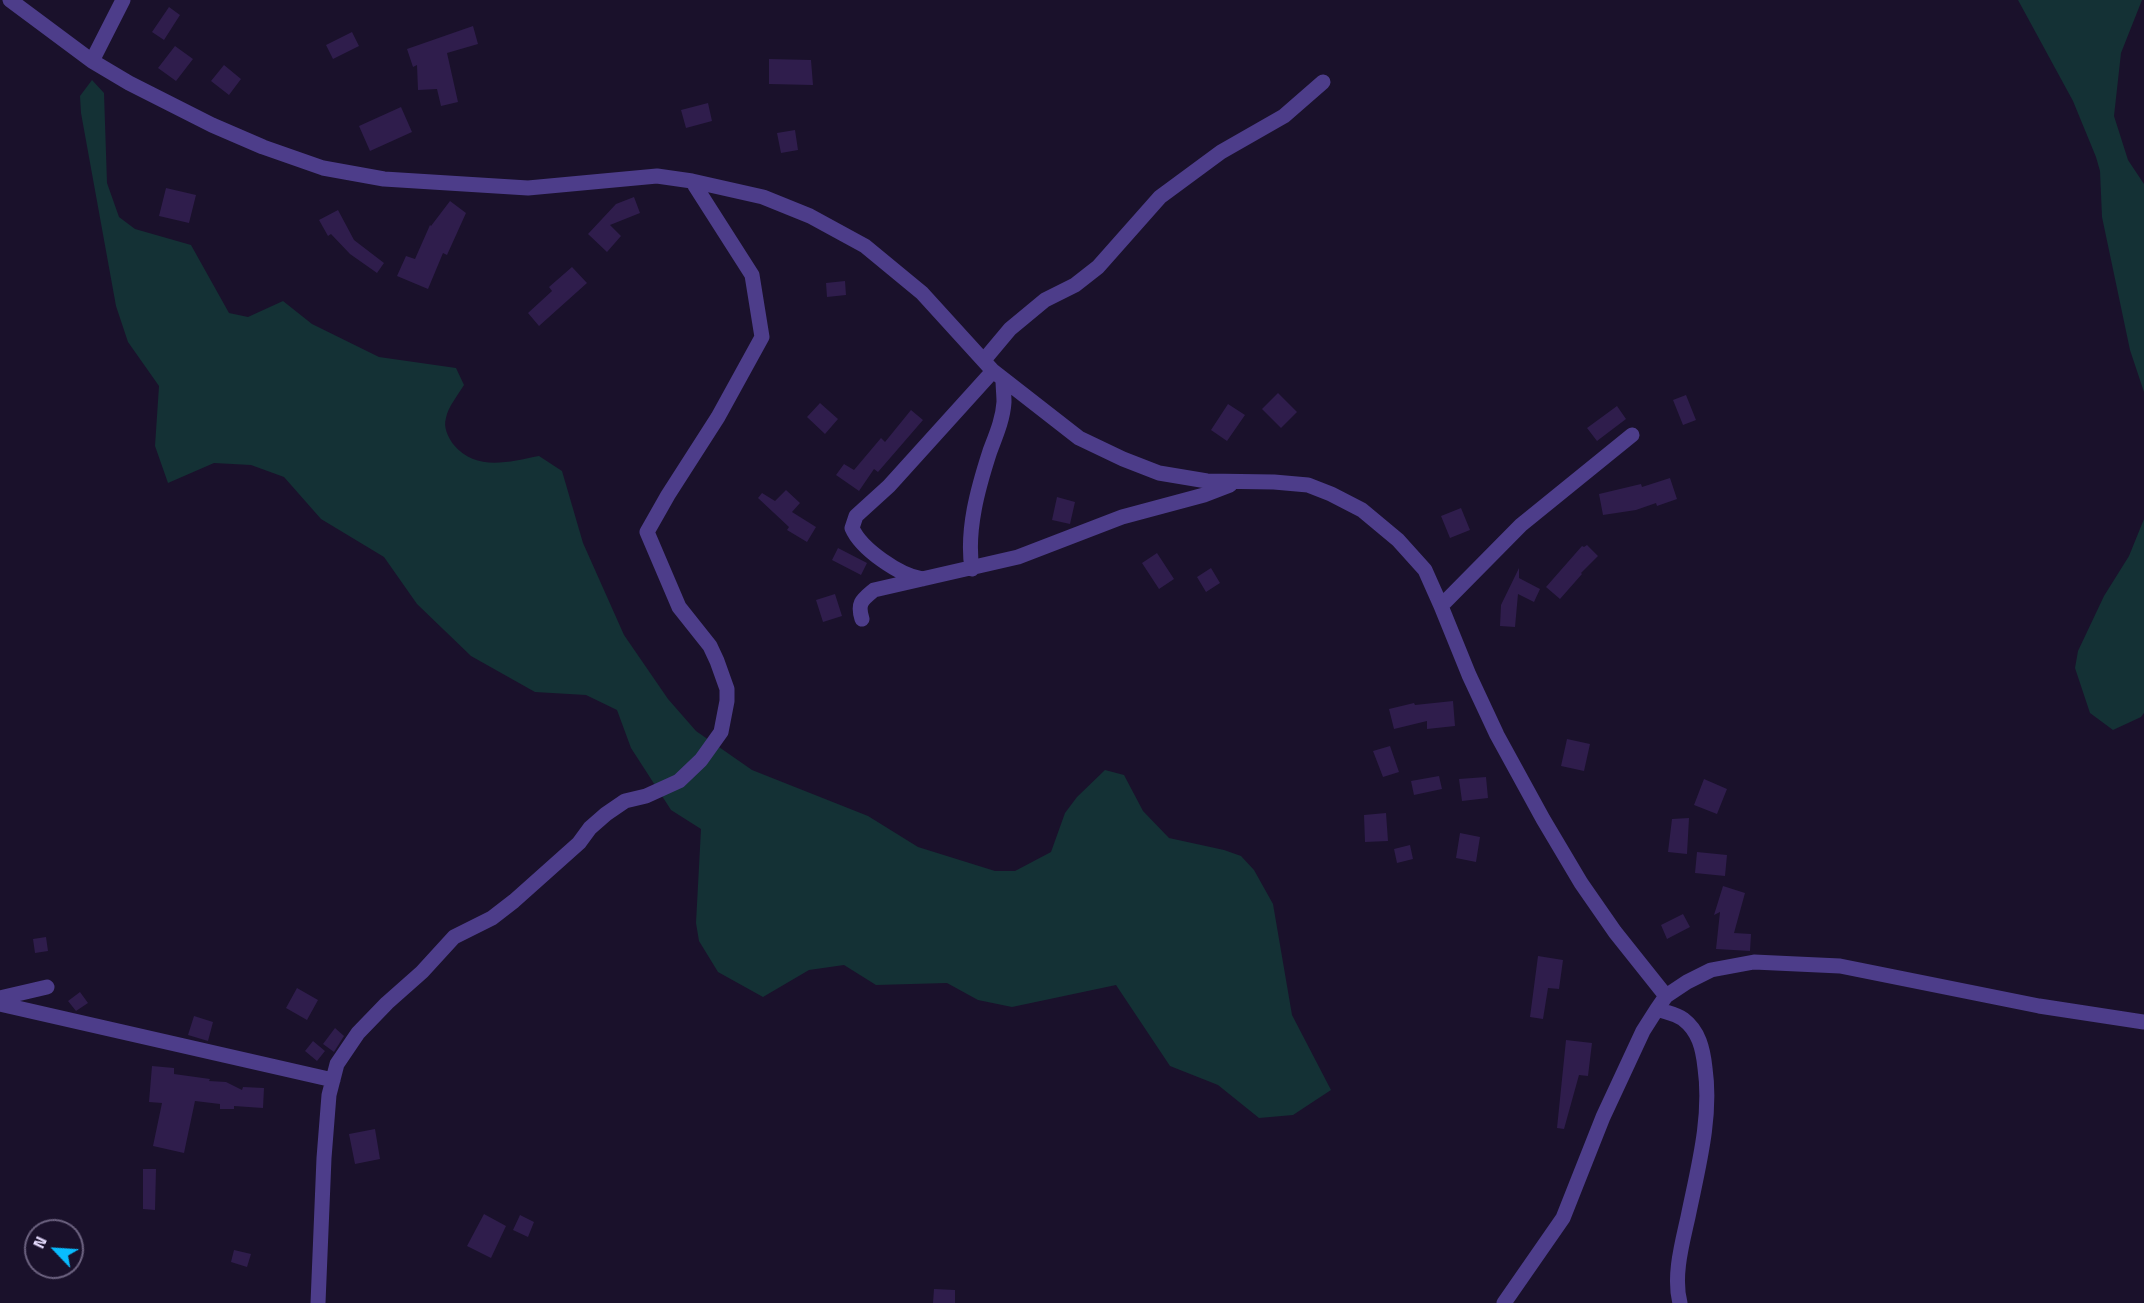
<!DOCTYPE html>
<html>
<head>
<meta charset="utf-8">
<style>
	body { margin:0 }
	#map { position:relative; width:2144px; height:1303px; overflow:hidden; background:#1a112b; font-family:"Titillium Web",sans-serif }
	canvas { display:block }
	.north { position:absolute; left:24px; top:1219px; width:60px; height:60px; box-sizing:border-box; background:#1a112b; border:2px solid #6c6280; border-radius:50%; rotate:295deg; font-size:16px; font-weight:700; line-height:24px; text-align:center; color:#e6dcff }
	.north::after { content:''; display:block; margin:auto; width:21px; height:27px; background:#09bcfe; clip-path:polygon(50% 0,100% 100%,50% 72%,0 100%) }
</style>
</head>
<body>
<div id="map">
<canvas width="2144" height="1303"></canvas>
<div class="north">N</div>
</div>
<script>
const g = document.querySelector('canvas').getContext('2d');
g.lineJoin = 'round';
function fillPath(path, color) {
  g.fillStyle = color;
  g.fill(path, 'evenodd');
}
function strokePath(path, color, width, dash) {
  g.strokeStyle = color;
  g.lineWidth = width;
  g.lineCap = dash ? 'butt' : 'round';
  g.setLineDash(dash || []);
  g.stroke(path);
}
fillPath(new Path2D(`
	M2018,0H2142L2121,53L2114,116L2128,160L2144,184V392L2130,350L2102,217L2100,171L2096,157L2073,101Z
	M92,80L104,93L107,183L119,217L135,229L191,245L229,313L248,317L283,301L312,324L379,357L456,368L464,385C458,395 448,407 446,418C443,427 448,437 453,444C476,472 508,462 539,456L562,471L583,543L624,635L668,699L696,731L752,770L868,816L918,847L995,871H1015L1051,852L1065,813L1077,797L1105,770L1124,775L1143,811L1169,838L1224,850L1241,856L1254,870L1273,904L1292,1015L1331,1090L1293,1115L1259,1118L1218,1085L1170,1066L1116,985L1012,1007L978,1000L947,983L876,985L844,965L809,970L763,997L718,972L699,941L696,923L701,829L671,810L631,748L617,710L586,695L535,692L471,656L417,604L384,557L321,519L284,477L251,465L214,463L168,483L155,446L159,386L128,342L116,306L81,113L80,96Z
	M2144,519V713L2141,717L2113,730L2090,713L2075,668L2078,651L2104,596L2129,556Z`), '#143135');
fillPath(new Path2D(`
	M169,7L180,15L164,40L152,32Z
	M473,26L478,44L447,53L458,102L441,106L437,89L418,90L417,65L413,67L407,49Z
	M352,32L359,46L333,59L326,45Z
	M175,46L193,59L176,81L158,68Z
	M769,59L811,60L813,85L769,84Z
	M224,65L241,79L229,95L211,81Z
	M708,103L712,121L686,128L681,110Z
	M401,107L412,132L370,151L359,126Z
	M795,130L798,150L781,153L777,133Z
	M166,188L196,195L189,223L159,216Z
	M634,197L640,213L610,225L621,236L607,252L588,234L616,204Z
	M450,201L466,213L447,255L443,253L428,289L397,276L406,256L415,259L430,225L431,226Z
	M338,210L354,240L384,263L377,273L350,254L331,234L328,236L319,220Z
	M572,267L587,283L539,326L528,313L552,291L549,287Z
	M845,281L846,295L827,297L826,283Z
	M1278,393L1297,412L1281,428L1262,409Z
	M1686,395L1696,420L1683,425L1673,400Z
	M820,403L838,419L825,434L807,417Z
	M1228,404L1245,415L1227,441L1211,430Z
	M1617,406L1626,419L1597,441L1587,428Z
	M911,410L923,420L878,472L874,469L859,491L836,475L844,464L854,470L881,438L885,442Z
	M1670,478L1677,499L1657,506L1656,503L1636,510L1603,515L1599,494L1641,484L1642,487Z
	M786,490L800,503L792,512L816,527L807,542L787,530L789,527L758,498L762,493L775,501Z
	M1057,497L1075,502L1070,524L1052,520Z
	M1461,508L1470,530L1450,538L1441,516Z
	M1587,545L1598,556L1581,573L1582,574L1560,599L1546,587L1582,546L1584,547Z
	M838,548L867,563L861,575L832,560Z
	M1157,553L1174,579L1159,589L1142,563Z
	M1211,568L1220,583L1206,592L1197,577Z
	M1519,568V578L1540,589L1534,602L1518,594L1515,627L1500,626L1501,605Z
	M835,594L842,616L823,622L816,600Z
	M1453,701L1455,726L1427,729V721L1394,729L1389,709L1414,703L1415,705Z
	M1567,739L1590,744L1584,771L1561,766Z
	M1390,746L1399,772L1383,777L1373,751Z
	M1439,776L1442,789L1414,795L1411,781Z
	M1486,777L1488,798L1462,801L1459,779Z
	M1704,779L1727,789L1717,814L1694,805Z
	M1386,813L1388,841L1365,842L1364,815Z
	M1689,818L1687,854L1668,852L1672,819Z
	M1460,833L1480,837L1476,862L1456,858Z
	M1410,845L1413,859L1397,863L1394,849Z
	M1697,852L1727,855L1725,876L1695,873Z
	M1723,886L1745,893L1734,933L1751,934L1750,951L1716,949L1720,912L1714,915Z
	M1683,914L1690,927L1667,939L1661,925Z
	M46,937L48,951L35,953L33,939Z
	M1538,956L1563,960L1559,989L1548,988L1543,1019L1530,1017Z
	M297,988L318,1000L307,1020L286,1008Z
	M80,992L88,1003L76,1011L68,1001Z
	M194,1016L213,1022L208,1041L188,1035Z
	M335,1028L344,1036L334,1052L323,1044Z
	M1566,1040L1592,1043L1588,1076L1579,1075L1564,1129L1557,1128Z
	M313,1041L325,1051L317,1061L305,1051Z
	M152,1066L174,1068V1074L210,1079L209,1081L226,1082L242,1090L243,1087L264,1088L263,1108L234,1106V1109H220V1104L195,1101L184,1153L153,1146L162,1103L149,1102Z
	M375,1129L380,1159L355,1164L349,1134Z
	M143,1169H156L155,1210L143,1209Z
	M484,1214L506,1226L491,1258L467,1246Z
	M520,1215L534,1222L528,1237L513,1230Z
	M234,1250L251,1254L247,1267L231,1262Z
	M934,1289L955,1290V1303H933Z`), '#2f1d4c');
strokePath(new Path2D(`
	M10,0L92,61L129,83L212,125L263,147L323,168L384,179L528,188L657,176L692,181L763,197L810,216L865,246L922,293L993,371L1079,438L1123,459L1159,473L1207,481L1274,482L1308,485L1331,494L1362,510L1398,540L1425,570L1441,606L1469,675L1497,735L1543,819L1581,883L1615,932L1666,996
	M92,61L123,0
	M984,360L1010,329L1045,300L1075,285L1098,267L1160,197L1221,152L1284,116L1323,82
	M972,569C966,530 978,488 990,451C996,435 1003,419 1004,402C1004,395 1003,387 1003,379
	M922,579C899,575 861,549 852,528L856,516L889,486L993,371
	M1441,606L1521,525L1632,435
	M862,619C857,603 862,600 874,590L1018,557L1122,517L1204,495L1230,485
	M0,998L47,987
	M0,1004L333,1080
	M1657,1009C1665,1012 1676,1014 1683,1019C1699,1031 1703,1049 1705,1068C1712,1117 1698,1168 1688,1217C1682,1244 1673,1276 1680,1303
	M318,1303L324,1158L329,1095L337,1064L358,1033L387,1003L422,972L454,937L492,918L514,901L579,843L590,828L606,814L625,801L646,796L679,781L701,760L721,732L727,701V689L717,661L710,646L679,607L647,532L668,495L718,417L762,337L752,275L692,181
	M1504,1303L1563,1218L1603,1117L1643,1031L1657,1009L1666,996L1687,982L1711,970L1754,962L1840,966L2039,1006L2144,1022`), '#4d3d8a', 15);
</script>
</body>
</html>
